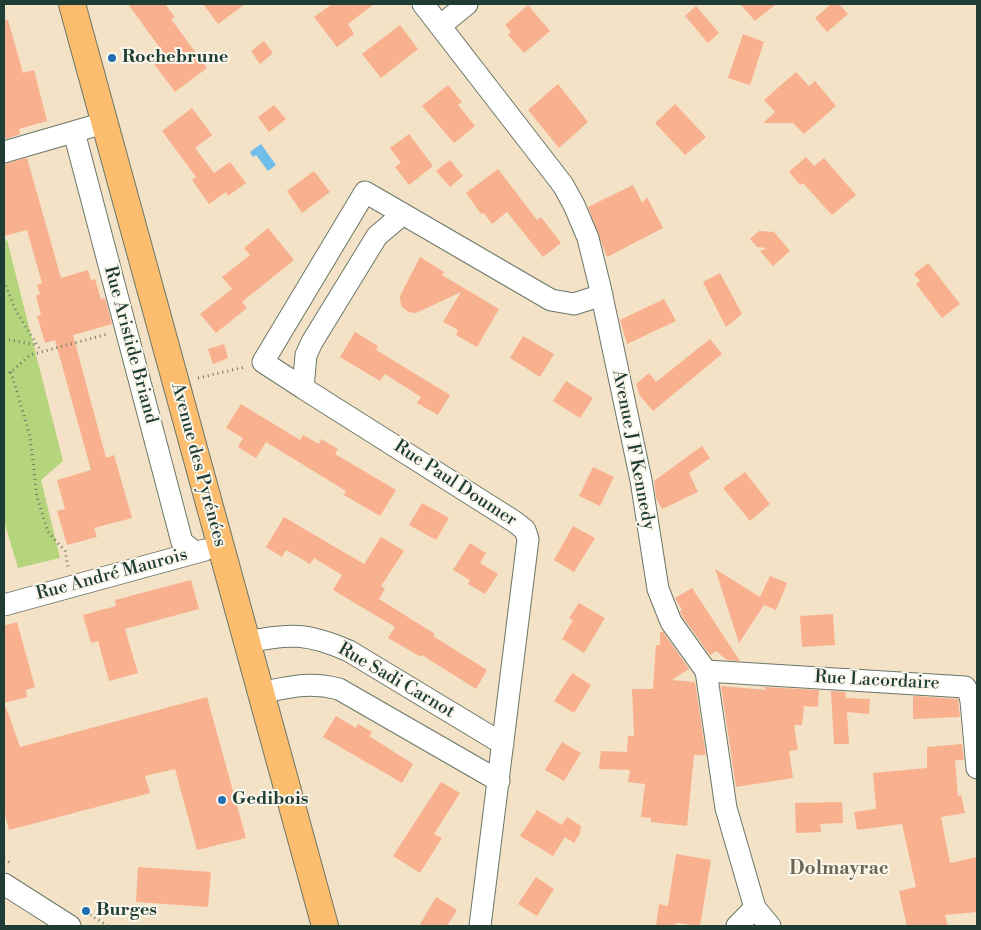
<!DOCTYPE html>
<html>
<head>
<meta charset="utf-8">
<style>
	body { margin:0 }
	#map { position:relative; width:981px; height:930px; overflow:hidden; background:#f4e2c7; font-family:"Libre Bodoni",serif }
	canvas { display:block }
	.frame { position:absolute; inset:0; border:5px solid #1f3d34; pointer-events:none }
</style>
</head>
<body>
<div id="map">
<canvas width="981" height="930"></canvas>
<div class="frame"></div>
</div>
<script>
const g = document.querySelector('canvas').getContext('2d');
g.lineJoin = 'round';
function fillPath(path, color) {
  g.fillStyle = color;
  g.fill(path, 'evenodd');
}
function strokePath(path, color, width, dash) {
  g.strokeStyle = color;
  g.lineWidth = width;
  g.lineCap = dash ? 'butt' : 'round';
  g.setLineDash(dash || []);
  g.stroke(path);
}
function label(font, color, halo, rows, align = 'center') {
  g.font = font + ' "Libre Bodoni",serif';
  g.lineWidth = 4;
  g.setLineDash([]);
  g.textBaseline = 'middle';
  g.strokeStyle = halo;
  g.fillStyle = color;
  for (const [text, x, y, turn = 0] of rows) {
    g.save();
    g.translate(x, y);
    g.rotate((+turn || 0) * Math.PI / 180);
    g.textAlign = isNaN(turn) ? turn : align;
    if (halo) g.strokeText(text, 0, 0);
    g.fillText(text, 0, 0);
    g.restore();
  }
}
fillPath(new Path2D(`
	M7,240L63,461L41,480L60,558L18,568L4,521V241Z`), '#b5d57c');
fillPath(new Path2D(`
	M261,144L276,165L268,171L256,155L253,157L250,152Z`), '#6ebee9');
fillPath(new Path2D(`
	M128,4H165L175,17L171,19L207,68L175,92L154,64L165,55Z
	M203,4H245L218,24Z
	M332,4H374L348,24L354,34L337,47L314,17Z
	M740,4H776L755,21Z
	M831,4H839L848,14L827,32L815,18Z
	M528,5L550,31L524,53L508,35L511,32L505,25Z
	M696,6L719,33L708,43L685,16Z
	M4,20H8L23,73L34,70L47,121L19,129L20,134L6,139L4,133Z
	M400,25L418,49L381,78L362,54Z
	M743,34L764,42L750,85L728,78Z
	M264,41L273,53L260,64L251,51Z
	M796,72L809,86L815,81L836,106L804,134L793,123H763L775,112L764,100Z
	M558,84L588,122L559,148L528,110Z
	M448,85L462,102L458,105L475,126L454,143L422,106Z
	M675,104L706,137L685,155L655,123Z
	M274,105L286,119L269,132L258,117Z
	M192,108L212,135L195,148L214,173L230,162L246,183L228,196L226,192L209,204L192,180L196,177L162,131Z
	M409,134L433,166L409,185L395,167L401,163L390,148Z
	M806,157L814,166L824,158L856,195L832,215L803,183L800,185L789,172Z
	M27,158L61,278L88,270L91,280L95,279L101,299L105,298L112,324L73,335L106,458L114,455L132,518L94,528L97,537L67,545L57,511L65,509L57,480L91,470L55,340L45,343L37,316L41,315L36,296L40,294L37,285L42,283L27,230L4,236V164Z
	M450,160L463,176L450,187L436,171Z
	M498,169L537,220L541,217L561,243L543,257L507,212L492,224L484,213L481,214L466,193Z
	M314,171L330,192L302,213L287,191Z
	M633,185L642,203L647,197L663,228L607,257L588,207Z
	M268,228L294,260L242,302L247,308L216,333L200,314L232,289L222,277L250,255L244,248Z
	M759,231L774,232L790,251L773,266L760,251L767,248L757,247L750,239Z
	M420,257L444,272L442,275L499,309L477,347L456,335L458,330L443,322L461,292L416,313L408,312L401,306L400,296Z
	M928,263L960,304L942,318L916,284L920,281L914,274Z
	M720,273L742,314L726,327L703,282Z
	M664,299L676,321L627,344L620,320Z
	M355,332L378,346L376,350L450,395L438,415L417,403L421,397L385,374L380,381L340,357Z
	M523,336L554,354L540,377L510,358Z
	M710,339L722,354L653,411L640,396L636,384L649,373L656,382Z
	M224,344L228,358L213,364L208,349Z
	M566,381L593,398L580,418L553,401Z
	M241,404L300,440L303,435L319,444L321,439L338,449L335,454L396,490L380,516L344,495L346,491L266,442L256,458L238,447L243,438L226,428Z
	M702,446L710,458L689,473L698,492L662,509L656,498L654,481Z
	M593,467L614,477L600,506L579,496Z
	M745,472L770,504L750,521L723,488Z
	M422,503L449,518L436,540L409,525Z
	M284,517L364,564L381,537L404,551L381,586L385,589L379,599L435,634L433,636L487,670L476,689L422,655L421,657L388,638L395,627L333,590L342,575L314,558L310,564L286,550L282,557L266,547Z
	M573,526L595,538L574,572L554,560Z
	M470,543L486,553L480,563L498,574L485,594L468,584L470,580L453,570Z
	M715,569L760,597L770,576L787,583L776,610L764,605L739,643Z
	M191,580L199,609L125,629L138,673L109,681L98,641L91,643L83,615L116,606L115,600Z
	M692,588L740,661L727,660L716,651L710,655L682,616L680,611L682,610L675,598Z
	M579,603L605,618L584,653L562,639L573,620L569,618Z
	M833,614L835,645L802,647L800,616Z
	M17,622L35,687L26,690L27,697L4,703V626Z
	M660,632H663L689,669L672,680L695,682L706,755H694L687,826L651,822V818L641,817L645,784L628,782L630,770L599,769L601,751L627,752L628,736H634L632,689H653L656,645H660Z
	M572,673L591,685L574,713L554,701Z
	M721,686L767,690L763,687L819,690L818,707L804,706L802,725H794L798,750L789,751L793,778L736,787Z
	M831,691L845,692L846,698L870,699L869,714L847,712L849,744H834Z
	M913,696L958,699L960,717L913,719Z
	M207,697L246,838L197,850L175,769L145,776L150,793L9,830L4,811V707H6L20,747Z
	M336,716L356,728L358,724L372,732L369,736L413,764L402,783L323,737Z
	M562,742L581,753L564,781L545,770Z
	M962,744L964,760H955L958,796L961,795L965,813L941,817L950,863L977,857V912L945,915L948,926H907L899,891L916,887L902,824L857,830L854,812L876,809L873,773L927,768V747Z
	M441,782L460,793L434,834L442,838L420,873L393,856Z
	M842,802L843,823L820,824L821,832L796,833L795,803Z
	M537,810L562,825L567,817L581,826L580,833L574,843L565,837L553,856L520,836Z
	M676,854L711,860L700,926L676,923L675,926H656L659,904L668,906Z
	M138,867L211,872L208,907L136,902Z
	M536,877L554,889L537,916L518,904Z
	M436,897L457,910L447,926H419Z`), '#f8b08e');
const minor = new Path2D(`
	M423,4L563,185L574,205L588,238L600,287L641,480L658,589L671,622L706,671L726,808L755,908L770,926
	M440,26L467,4
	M74,132L182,542L195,552
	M4,152L104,123
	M303,388L263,362L365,192L403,214
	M4,605L205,550
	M246,642C290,633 308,633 349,651L503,744
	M706,671L965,687L969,693L971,701L977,768
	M260,693C289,687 309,681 339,689L499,781
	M4,884L70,926
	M480,926L528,539L525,530L515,522L303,388L306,355L312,342L377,236L403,214L551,300L574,304L602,295
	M737,926L755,908`);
const major = new Path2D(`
	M72,4L325,926`);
strokePath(minor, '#6a7767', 23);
strokePath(major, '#6a7767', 28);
strokePath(new Path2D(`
	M4,281L16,311L41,351
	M4,339L37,345
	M11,372L30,436L37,497L48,532L65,551L68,567
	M4,374L11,372L30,355L108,334
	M198,378L245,367
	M4,859L12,864
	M86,912L108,926`), '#6a7767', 3, [1, 4]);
strokePath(minor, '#fff', 21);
strokePath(major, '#fcbd6f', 26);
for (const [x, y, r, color] of [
	[112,58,5,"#1f6fb2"],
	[222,800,5,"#1f6fb2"],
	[86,911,5,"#1f6fb2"]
]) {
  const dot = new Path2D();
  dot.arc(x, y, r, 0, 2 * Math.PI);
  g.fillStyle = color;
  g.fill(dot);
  strokePath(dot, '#fbf7ec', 2);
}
label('bold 18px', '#1f3d34', '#fbf7ec', [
	["Rochebrune",122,58],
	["Gedibois",232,800],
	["Burges",96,911]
], 'left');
label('18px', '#1f3d34', '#fbf7ec', [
	["Rue Aristide Briand",130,345,75],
	["Avenue J F Kennedy",633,450,79],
	["Avenue des Pyrénées",198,465,75],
	["Rue Paul Doumer",455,484,33],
	["Rue André Maurois",112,575,-15],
	["Rue Sadi Carnot",396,681,30],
	["Rue Lacordaire",877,681,3]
]);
label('bold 19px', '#6b6554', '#fbf7ec', [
	["Dolmayrac",839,869]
]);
</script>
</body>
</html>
